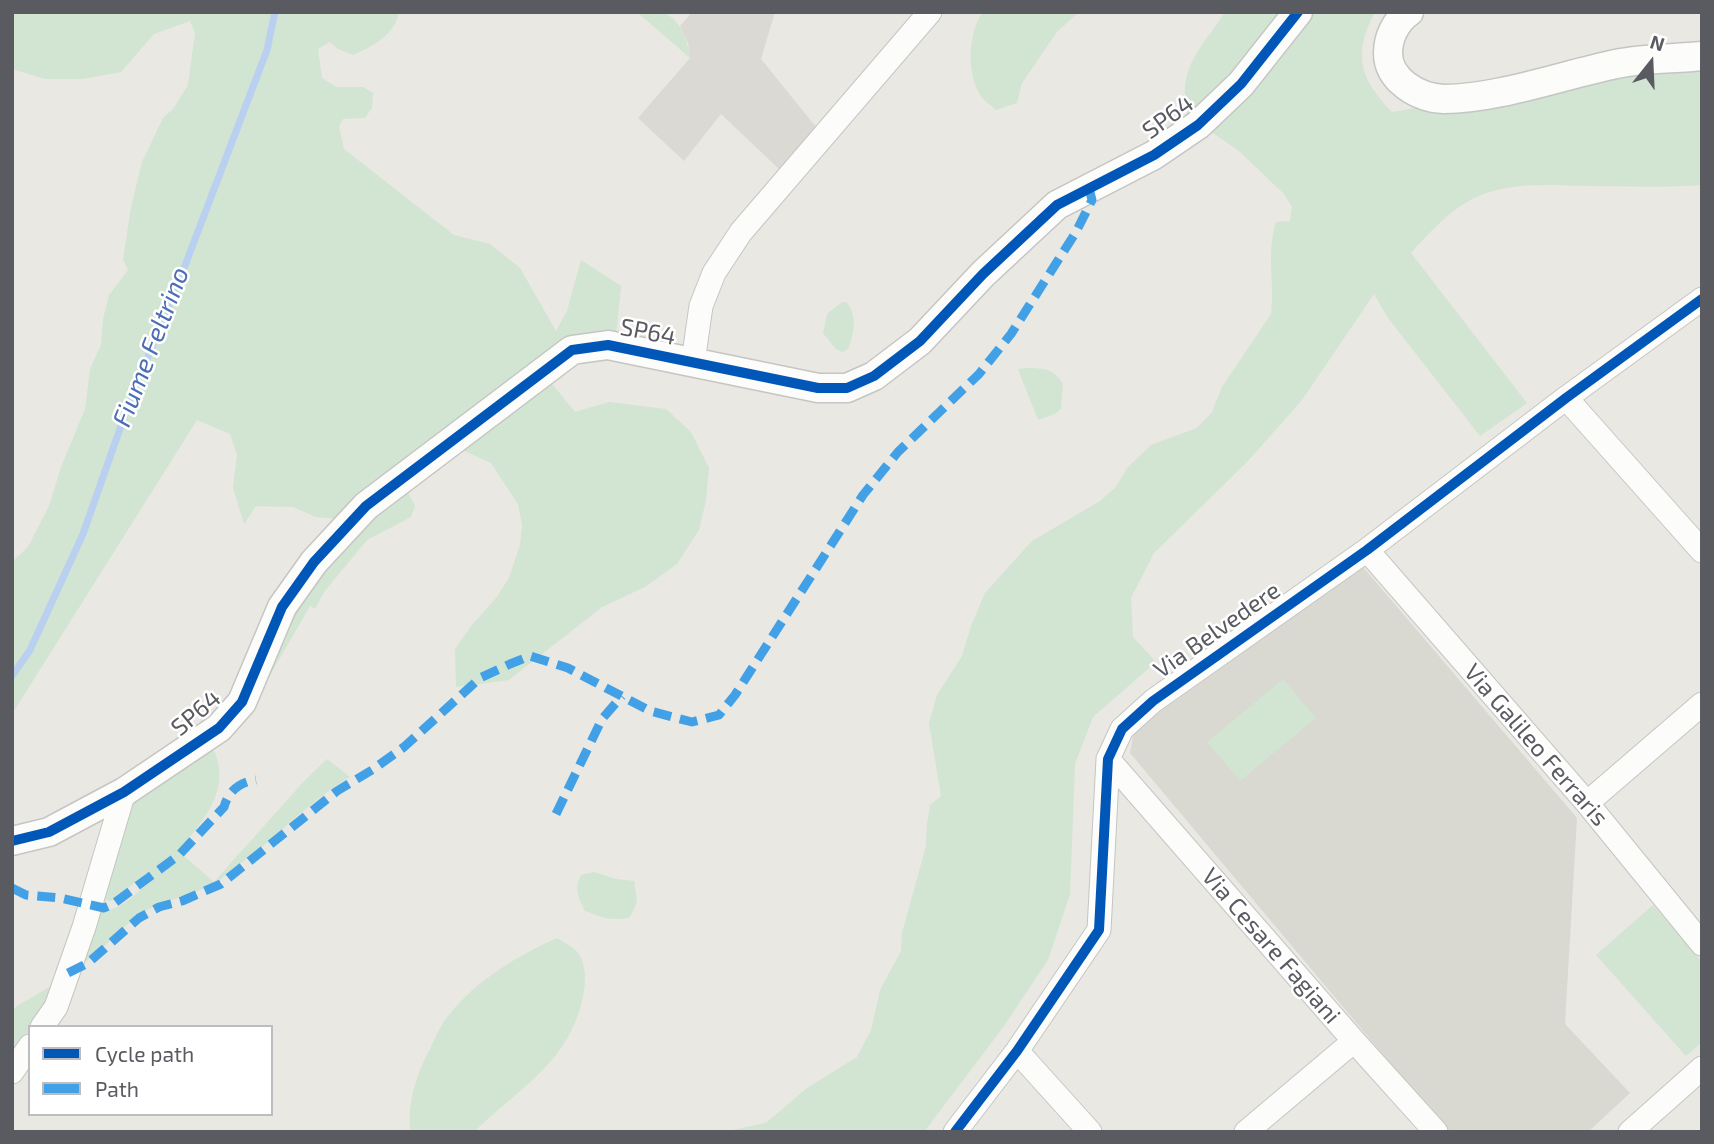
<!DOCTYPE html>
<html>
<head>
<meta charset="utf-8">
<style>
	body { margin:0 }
	#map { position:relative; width:1714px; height:1144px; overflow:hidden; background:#e9e8e3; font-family:"Exo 2",sans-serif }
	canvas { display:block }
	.frame { position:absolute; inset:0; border:14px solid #595b60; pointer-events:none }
	.legend { position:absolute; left:28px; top:1025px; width:245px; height:91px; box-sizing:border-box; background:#fff; border:2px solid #bdbdbf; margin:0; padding:9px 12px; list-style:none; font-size:21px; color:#595b60 }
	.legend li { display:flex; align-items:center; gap:14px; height:35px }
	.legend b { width:35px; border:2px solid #bdbdbf }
	.north { position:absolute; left:1616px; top:28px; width:70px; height:70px; -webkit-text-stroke:5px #fff; paint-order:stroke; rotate:18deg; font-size:19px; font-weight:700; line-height:28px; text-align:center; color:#595b60 }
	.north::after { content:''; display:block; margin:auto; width:24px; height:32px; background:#595b60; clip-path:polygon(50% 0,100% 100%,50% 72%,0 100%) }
</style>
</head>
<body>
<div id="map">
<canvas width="1714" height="1144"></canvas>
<div class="frame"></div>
<ul class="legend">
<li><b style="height:9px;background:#0057b8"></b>Cycle path</li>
<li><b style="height:9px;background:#42a1e6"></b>Path</li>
</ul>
<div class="north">N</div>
</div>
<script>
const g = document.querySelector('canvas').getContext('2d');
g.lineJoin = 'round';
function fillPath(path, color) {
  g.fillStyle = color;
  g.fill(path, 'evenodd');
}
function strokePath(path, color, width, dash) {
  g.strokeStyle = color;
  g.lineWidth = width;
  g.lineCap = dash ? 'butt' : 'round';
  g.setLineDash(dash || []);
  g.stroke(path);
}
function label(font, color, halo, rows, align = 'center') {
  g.font = font + ' "Exo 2",sans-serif';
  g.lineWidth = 5;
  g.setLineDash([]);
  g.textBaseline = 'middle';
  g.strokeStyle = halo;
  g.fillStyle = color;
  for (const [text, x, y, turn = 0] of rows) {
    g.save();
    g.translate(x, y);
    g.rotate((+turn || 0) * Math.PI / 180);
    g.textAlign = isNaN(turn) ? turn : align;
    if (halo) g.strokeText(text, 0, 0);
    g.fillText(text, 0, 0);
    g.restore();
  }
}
fillPath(new Path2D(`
	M692,12H775L761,59L816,127L781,171L721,114L684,161L638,118L690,58L688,43L680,26Z`), '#dad9d4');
fillPath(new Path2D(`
	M1363,567L1577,818L1565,1024L1630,1093L1588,1132H1448L1130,753L1134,730Z`), '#d9d8d1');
fillPath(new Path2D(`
	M12,12H399C395,35 373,46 353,55L338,49L330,42L318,49L322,78L336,87H363L373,93L372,108L365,118L343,119L339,127L344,149L454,235L490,244L520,268L556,331L567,311L581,260L621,286L616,335L348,520L316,517L293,507L256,506L244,524L233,488L237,455L230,434L197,420L12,714V562L28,547L49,506L61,467L85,409L90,369L101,345L103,319L109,295L128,270L123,259L131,207L142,162L163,118L173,109L188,85L195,33L190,21L154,34L121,72L83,79H45L12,69Z
	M637,12C644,12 653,11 660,12C680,16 688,41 690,58Z
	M983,12H1079L1057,32L1022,83L1017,103L996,110C992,106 987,103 983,99C966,78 967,33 983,12Z
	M1225,12H1279L1234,72L1188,117C1176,67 1200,51 1225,12Z
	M1308,12H1375C1352,54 1360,79 1392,112L1702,61V185C1664,188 1626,186 1588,186C1550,185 1507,181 1472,199C1448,212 1429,233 1411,253L1527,403L1480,436L1388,318L1374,294L1302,400L1248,461L1154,553L1131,598L1133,637L1156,662L1093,717L1075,764L1070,894L1048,960L1004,1026L924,1132H723L766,1123L807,1088L857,1057L871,1030L880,990L901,951L902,933L926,846L927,824L930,805L941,796L929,723L937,695L962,656L971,626L985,593L1032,541L1100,501L1116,487L1127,468L1151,445L1197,428L1212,412L1222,387L1271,314C1275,282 1266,255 1276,222L1290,221L1292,207L1284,194L1239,151L1207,129Z
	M842,302H846C858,314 854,335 848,349L842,352L836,349L823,333L827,314Z
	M1027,368C1045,368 1052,369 1063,383L1061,409L1055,414L1038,420L1018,369Z
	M548,379L575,412L609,402L666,409L691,432L709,468L706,500L699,530L677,564L645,587L602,607L509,680L456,687L455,649L472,625L496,598L509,578L520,545L522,525L518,504L491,463L458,448Z
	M407,491L415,506L411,517L367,540L324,592L315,609L310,606L254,703L311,565Z
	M1283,679L1316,718L1240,781L1207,742Z
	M213,749C233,788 202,823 178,851L214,882L305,780L327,759L350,777C312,799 284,831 249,857C234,868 218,883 200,890C180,899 159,901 141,914C120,928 105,949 83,963L95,909C115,917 136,893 151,881L147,873L111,901L103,899L130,794Z
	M594,872L616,879L634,881L637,902L630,917C613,922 601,917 585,911C578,897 574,889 581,875Z
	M1653,905L1702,962V1042L1686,1056L1596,955Z
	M557,938C563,942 575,948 579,954C586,965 586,983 583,996C570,1062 519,1088 474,1132H410C408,1101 415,1077 430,1049C435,1038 440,1026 448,1016C477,980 515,957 557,938Z
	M58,982L34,1027H30V1034L12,1063V1012L17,1006Z`), '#d2e4d2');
strokePath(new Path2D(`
	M12,676L30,650L83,534L129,403L181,276L267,50L275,12`), '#bad0f0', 7);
const minor = new Path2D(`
	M693,362L701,306L714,273L741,232L930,12
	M1566,398L1702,551
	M1367,550L1587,803L1702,944
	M1108,759L1354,1041L1436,1132
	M1587,803L1702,704
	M42,1027L56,1007L84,927L124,792
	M1017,1051L1090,1132
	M12,1072L30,1046
	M955,1132L1017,1051L1099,930L1108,759L1122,729L1153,701L1367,550L1566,398L1702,299
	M1246,1132L1354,1041
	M1630,1132L1702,1068`);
const tertiary = new Path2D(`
	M1409,12C1396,21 1388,37 1388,53C1388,80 1418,98 1444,99C1497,99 1563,75 1616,64C1644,58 1674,59 1702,56
	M12,841L49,832L124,792L219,728L242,702L282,607L314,562L366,506L572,350L608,345L818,388H847L874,376L920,341L983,274L1057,205L1154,155L1198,125L1241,84L1298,12`);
strokePath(minor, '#c5c5c3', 25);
strokePath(tertiary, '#c5c5c3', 31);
strokePath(minor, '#fcfcfb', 23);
strokePath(tertiary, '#fcfcfb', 28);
strokePath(new Path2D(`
	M556,814L602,719L622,696
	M12,888L26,895L60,898L104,908L113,904L179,855L224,807C228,792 239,782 256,780
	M68,973L88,963L139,918L159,907L182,901L221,884L337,791L372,770L404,747L480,678L510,664L530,656L568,668L650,711L692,722L719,715L735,695L863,495L898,452L979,374L1011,334L1076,232L1092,200L1089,188`), '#42a1e6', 9, [18, 9]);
strokePath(new Path2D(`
	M12,841L49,832L124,792L219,728L242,702L282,607L314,562L366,506L572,350L608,345L818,388H847L874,376L920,341L983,274L1057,205L1154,155L1198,125L1241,84L1298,12
	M955,1132L1017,1051L1099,930L1108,759L1122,729L1153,701L1367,550L1566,398L1702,299`), '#0057b8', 10);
label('24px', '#595b60', '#fff', [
	["SP64",1168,117,-36],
	["SP64",648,332,11],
	["Via Belvedere",1217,630,-35],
	["SP64",196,713,-40],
	["Via Galileo Ferraris",1536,745,49],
	["Via Cesare Fagiani",1271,946,49]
]);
label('italic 26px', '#4c6eb6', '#fff', [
	["Fiume Feltrino",151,347,-69]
]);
</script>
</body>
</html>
